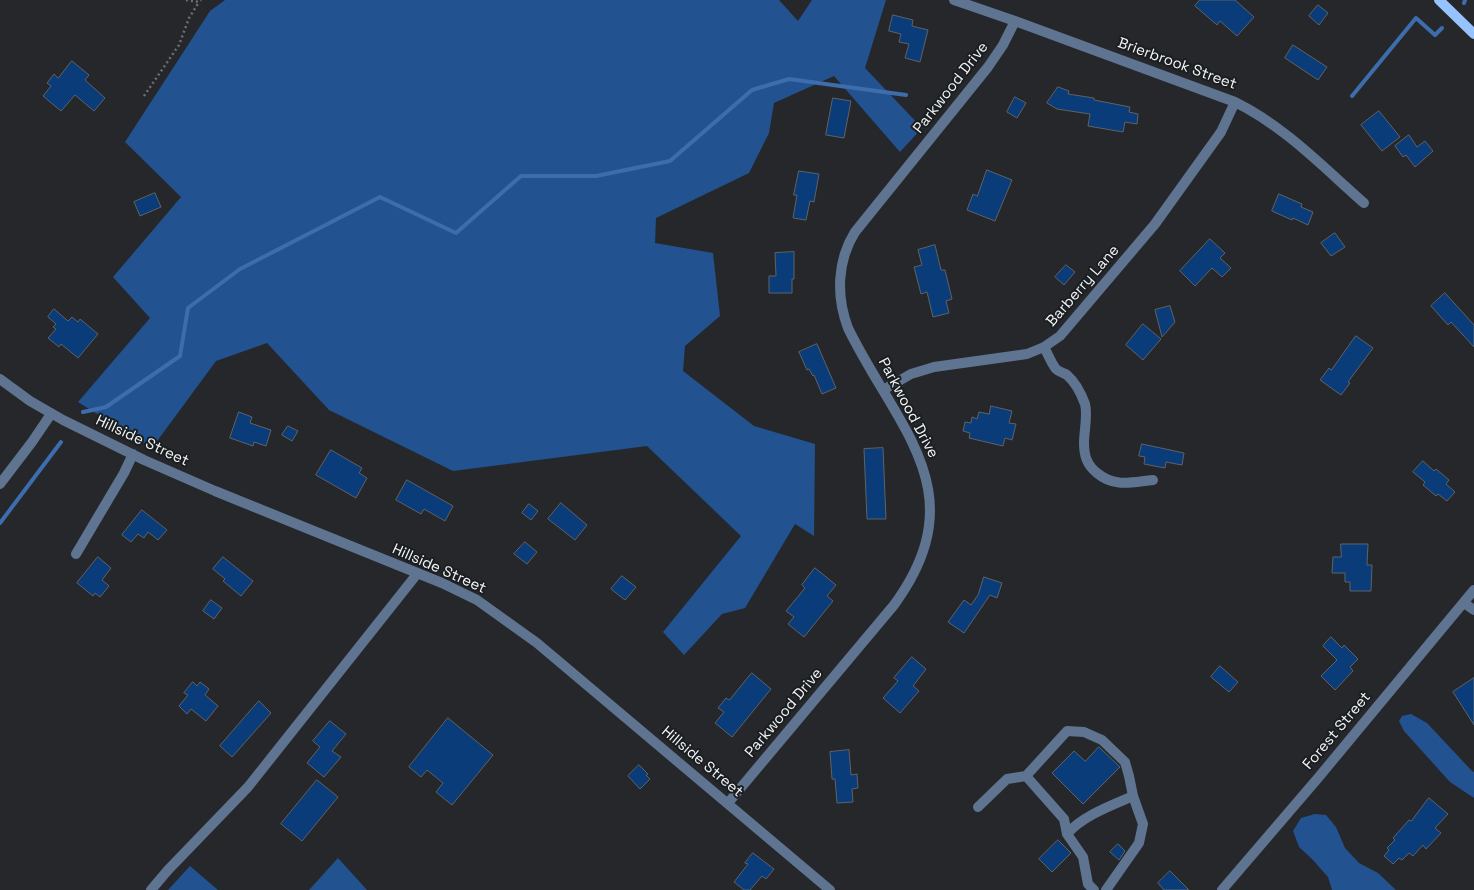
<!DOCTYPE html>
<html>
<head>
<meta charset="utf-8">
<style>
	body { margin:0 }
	canvas { display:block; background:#25272b }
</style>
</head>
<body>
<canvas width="1474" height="890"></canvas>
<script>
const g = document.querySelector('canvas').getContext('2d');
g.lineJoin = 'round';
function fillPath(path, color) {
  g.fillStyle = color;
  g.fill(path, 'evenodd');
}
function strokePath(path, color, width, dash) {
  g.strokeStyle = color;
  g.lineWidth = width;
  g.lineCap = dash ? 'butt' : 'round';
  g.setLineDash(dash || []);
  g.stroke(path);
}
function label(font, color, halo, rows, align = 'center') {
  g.font = font + ' "Space Grotesk",sans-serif';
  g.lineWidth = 4;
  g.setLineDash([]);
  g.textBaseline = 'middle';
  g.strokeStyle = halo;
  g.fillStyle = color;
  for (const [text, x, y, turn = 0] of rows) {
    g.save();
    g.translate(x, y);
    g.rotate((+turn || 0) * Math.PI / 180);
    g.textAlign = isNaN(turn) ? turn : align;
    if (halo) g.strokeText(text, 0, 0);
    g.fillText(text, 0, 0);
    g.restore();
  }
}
fillPath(new Path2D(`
	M225,0H779L798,21L812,0H886L865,68L922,128L900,152L834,76L774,103L769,133L749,173L656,218L655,243L713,253L720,316L685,346L683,371L754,426L815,444L814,536L795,524L745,608L722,614L684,655L663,632L741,536L647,446L453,471L329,410L267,343L216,361L152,448L78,402L150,318L113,277L181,197L125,142L210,11Z
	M1411,714L1427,723L1472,771L1474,772V798L1450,782L1404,731L1399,721L1402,716Z
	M1315,814L1326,815L1336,827L1345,848L1359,863L1378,873L1396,890H1332L1328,877L1312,859L1299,847L1293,831L1301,818Z
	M338,858L367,890H309Z
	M190,866L218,890H168Z`), '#22528f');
strokePath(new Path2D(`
	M1464,3L1465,0
	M1352,96L1416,18L1435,35L1442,28
	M83,412L106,407L180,356L188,308L240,269L380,197L456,233L521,176H596L670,161L752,90L789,79L906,95
	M0,523L61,442`), '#3d6dad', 4);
const building = new Path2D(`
	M1200,0H1235L1254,17L1237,36L1220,21L1217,25L1195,6Z
	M1318,5L1328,13L1319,25L1309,16Z
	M893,15L913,20L912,26L928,30L920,62L905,58L909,44L899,42L901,34L889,31Z
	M1293,45L1327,67L1318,80L1285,58Z
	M72,61L89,75L85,80L105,98L94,111L75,95L61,111L43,96L51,86L47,83L54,74L58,78Z
	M1058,87L1069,91L1068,94L1094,98V100L1130,107L1129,112L1138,114L1137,124L1125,122L1123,132L1088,126L1090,114L1057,109L1047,103Z
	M1015,97L1026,103L1017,118L1007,112Z
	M833,98L851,101L844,138L826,135Z
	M1379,111L1400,137L1382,151L1361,125Z
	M1409,135L1417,147L1425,141L1433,151L1415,167L1406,155L1403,157L1395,146Z
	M987,170L1012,180L995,221L967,210L973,194L977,196Z
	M799,171L819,174L814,202L810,201L806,220L793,218L797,195H794Z
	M155,193L161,207L140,216L134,202Z
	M1279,194L1302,204L1301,207L1313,212L1308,225L1293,218L1292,220L1272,211Z
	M1335,233L1345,247L1331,256L1321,243Z
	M1210,239L1225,253L1220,258L1231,268L1222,277L1212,268L1195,286L1180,271Z
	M935,245L941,270H945L952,299L946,301L949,313L933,317L927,292L921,294L914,267L922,265L918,250Z
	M794,252V279H792V293H769V276H776L775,253Z
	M1066,265L1075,272L1064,285L1055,277Z
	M1445,293L1474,325V347L1451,322L1448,325L1431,306Z
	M1170,306L1175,322L1162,337L1155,310Z
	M54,309L68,321L72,317L78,322L80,319L98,334L78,358L61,344L59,347L48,338L56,329L53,327L56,324L48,317Z
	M1143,324L1161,339L1143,360L1126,345Z
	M1356,336L1373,348L1348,382L1350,383L1341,395L1320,380L1329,368L1331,370Z
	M817,344L836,388L822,394L814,375L813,376L809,369L807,370L799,352Z
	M991,406L1012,411L1009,423L1016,424L1012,440L1005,438L1003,446L969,438L970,433L963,431L965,422L971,423L972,417L977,419L979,412L989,414Z
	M239,412L252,417L250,423L271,430L266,446L254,442L253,446L230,438Z
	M288,426L298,431L292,441L282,435Z
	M1142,444L1184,453L1182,465L1166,462L1165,468L1144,464L1145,457L1139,456Z
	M883,448L886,519H867L864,449Z
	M331,450L362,468L359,473L367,478L356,498L316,475Z
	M1423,461L1434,471L1436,469L1449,480L1446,484L1455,492L1447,501L1438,494L1436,496L1423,485L1425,482L1413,472Z
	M407,480L453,506L445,521L424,509L421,514L396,500Z
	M561,503L587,525L575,540L548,519Z
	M529,504L538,511L531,520L522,513Z
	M142,510L167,530L158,540L148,532L144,538L138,534L131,542L122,535Z
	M525,542L537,552L527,564L514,554Z
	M1341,544H1368L1367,565H1372L1371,591H1350V582H1345V573H1332L1333,557H1341Z
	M98,557L111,568L102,580L109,586L100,597L95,593L93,596L77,583Z
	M223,557L253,581L241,596L223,581L225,579L213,569Z
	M815,568L836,585L827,596L833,601L804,637L788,624L794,617L786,611L805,588L802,585Z
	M622,576L636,587L625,600L611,589Z
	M984,577L1002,583L997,598L990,595L964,633L948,622L964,600L971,605L978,595Z
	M211,600L222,608L214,619L203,611Z
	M1331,637L1342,648L1344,645L1358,659L1350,667L1353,671L1335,690L1321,676L1337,660L1323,646Z
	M912,657L926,669L913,686L919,691L900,713L883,698L898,681L894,678Z
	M1220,666L1238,682L1229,692L1211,677Z
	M752,673L771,689L732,737L715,723L724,712L718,708L726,698L729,700Z
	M1474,678V725L1453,692Z
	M193,682L197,686L200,682L209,689L205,695L218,706L206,721L191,709L187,714L179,706L188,695L184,693Z
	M259,701L271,713L232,757L220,746Z
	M448,718L493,755L452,805L436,792L443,783L427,770L421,777L409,767Z
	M330,721L346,734L332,751L341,757L324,777L307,763L320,747L313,741Z
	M1099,747L1120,767L1083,804L1052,773L1074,751L1085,761Z
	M849,750L851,775L857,774L858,788L852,789L853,802L837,803L835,779H832L830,752Z
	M639,765L648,774L646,775L650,779L640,789L628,776Z
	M317,780L338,797L302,841L281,824Z
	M1429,798L1448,814L1435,828L1441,833L1426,849L1423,845L1413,856L1409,853L1402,860L1399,858L1393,864L1384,856L1389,850L1387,848L1395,840L1393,838L1409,820L1411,821Z
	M1058,840L1071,853L1052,872L1039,859Z
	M1118,844L1125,851L1119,860L1110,852Z
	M753,853L774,869L766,879L762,876L750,890H744L734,882L748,864L745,863Z
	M1170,871L1189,890H1164L1158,883Z`);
fillPath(building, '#093c78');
strokePath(building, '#5f6266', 1);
strokePath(new Path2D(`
	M186,0L199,2L201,0
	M144,96L179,45L189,18L199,2`), '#6d6f73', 2.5, [2, 3]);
strokePath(new Path2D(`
	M954,0L1015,21L1235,102C1284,126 1323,167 1364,203
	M1044,347C1048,354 1051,363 1056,369C1059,372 1064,373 1067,375C1075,382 1081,393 1085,404C1088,415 1084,431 1084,443C1084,456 1087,465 1097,473C1115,488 1132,482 1153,480
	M0,379L30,401L63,420L144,460L215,491L442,583L477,600L537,643L830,890
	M883,390L911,374L934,367L1027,354L1044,347L1060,336L1155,224L1221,132L1235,102
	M0,484L32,442L51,414
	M76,554L124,473L133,454
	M1464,603L1474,610
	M728,803L894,605C977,491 897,429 848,328C836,296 837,261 855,232L988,67L1003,45L1015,21
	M978,807L1007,779L1026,776
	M1067,834C1082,816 1112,805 1133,796L1129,776L1125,762L1102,740L1084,732L1067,731L1026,776L1064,819L1067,834L1083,857L1088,884L1094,890
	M151,890L168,870L248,787L417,574
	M1106,890L1139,843L1143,824L1133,796
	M1222,890L1318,778L1474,590`), '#5f7491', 10);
strokePath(new Path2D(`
	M1439,0L1474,34`), '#96c2fd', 10);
label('15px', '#f2f4f6', '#1b1e21', [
	["Brierbrook Street",1177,64,20],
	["Parkwood Drive",951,88,-52],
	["Barberry Lane",1083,286,-49],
	["Parkwood Drive",908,408,62],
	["Hillside Street",142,441,25],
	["Hillside Street",439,569,24],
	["Parkwood Drive",784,713,-50],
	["Forest Street",1337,731,-50],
	["Hillside Street",702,762,40]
]);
</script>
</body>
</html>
